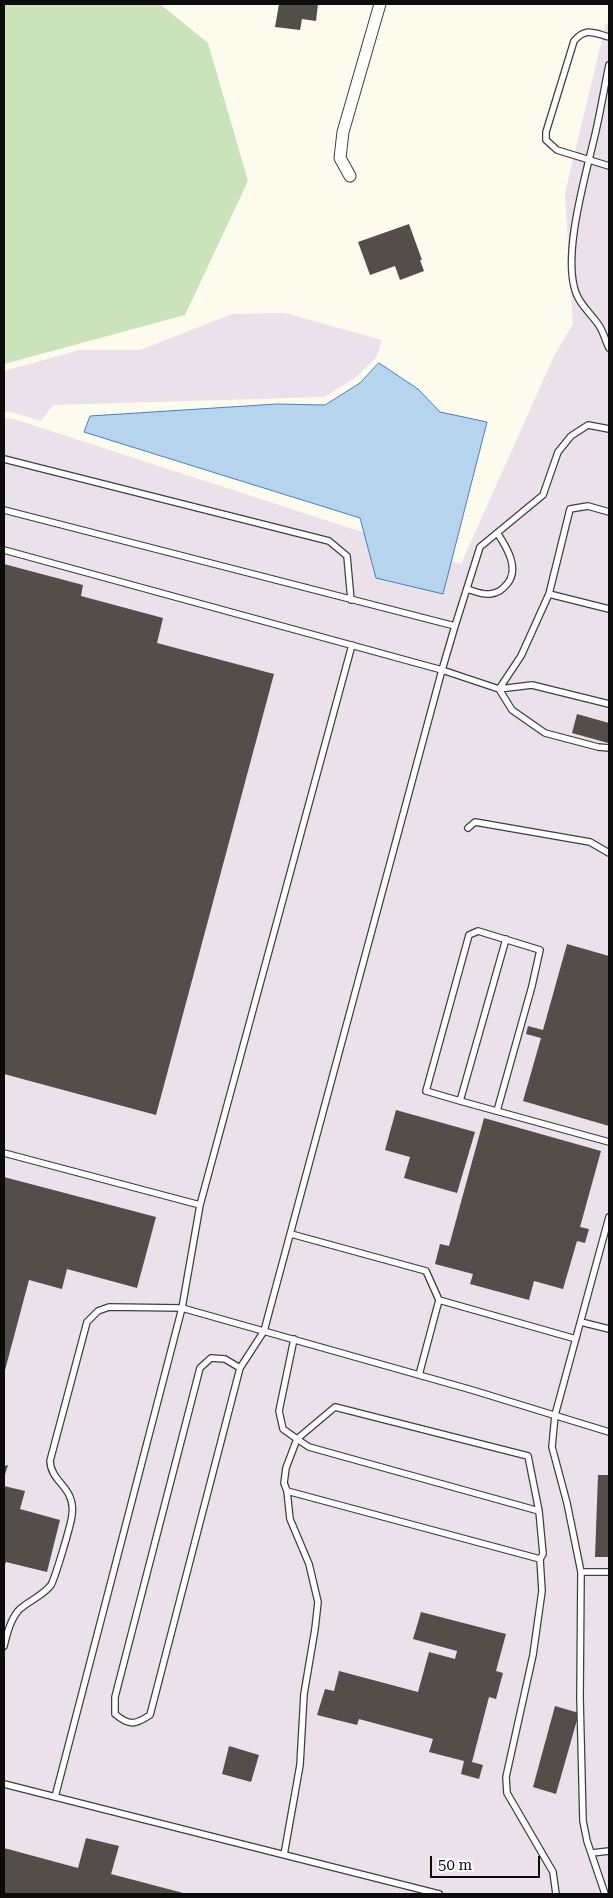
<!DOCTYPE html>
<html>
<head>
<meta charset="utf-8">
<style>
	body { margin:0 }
	#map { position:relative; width:613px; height:1898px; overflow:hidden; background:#fdfbed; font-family:"Roboto Serif",serif }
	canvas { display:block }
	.frame { position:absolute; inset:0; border:5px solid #0c0c0c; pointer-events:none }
	.scale { position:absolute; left:430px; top:1856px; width:110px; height:22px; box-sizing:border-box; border:2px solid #0c0c0c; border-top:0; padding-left:6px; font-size:15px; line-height:18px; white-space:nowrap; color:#0c0c0c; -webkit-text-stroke:4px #fff; paint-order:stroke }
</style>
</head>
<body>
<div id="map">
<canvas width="613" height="1898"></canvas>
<div class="frame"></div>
<div class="scale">50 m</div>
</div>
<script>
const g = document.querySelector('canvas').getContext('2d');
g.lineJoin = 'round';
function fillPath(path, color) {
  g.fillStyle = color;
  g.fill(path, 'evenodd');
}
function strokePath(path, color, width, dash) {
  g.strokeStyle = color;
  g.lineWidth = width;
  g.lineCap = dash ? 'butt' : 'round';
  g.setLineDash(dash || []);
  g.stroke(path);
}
fillPath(new Path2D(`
	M606,23L609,24V1894H4V418L14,419L461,564L554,356L573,324L565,193Z
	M285,313L382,340L376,358L355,378L324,397L53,405L41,421L14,413L4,411V371L80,350H140L232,314Z`), '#eae1ea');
fillPath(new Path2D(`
	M4,4H160L208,43L248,181L185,315L4,364Z`), '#cbe3ba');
const water = new Path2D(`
	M379,363L418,389L440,412L487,422L443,594L376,578L360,518L84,432L90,416L277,404L325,405L360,383Z`);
fillPath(water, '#b7d4ee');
strokePath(water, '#4781bd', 1);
fillPath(new Path2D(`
	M279,4H318L316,21L302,19L300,30L275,27Z
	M409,224L422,260H420L424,271L400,280L395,266L370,275L358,242Z
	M4,564L83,585L81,596L163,618L157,643L274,674L156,1115L4,1074Z
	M577,714L609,723L608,743L572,733Z
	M567,944L609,956V1126L523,1101L541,1038L526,1034L528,1026L543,1030Z
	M396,1110L475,1132L457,1193L404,1178L410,1157L385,1150Z
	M484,1118L601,1151L580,1227L589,1229L585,1243L577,1241L563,1289L534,1281L529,1300L470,1284L473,1274L435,1264L440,1244L449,1246Z
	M4,1177L156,1217L137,1288L67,1269L62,1289L29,1280L4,1374Z
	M8,1465L4,1478V1466Z
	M598,1475H609V1557H595Z
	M4,1486L25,1491L20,1509L60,1520L47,1572L6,1562L4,1568Z
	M421,1612L506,1634L496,1671L503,1673L496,1699L489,1697L472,1762L483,1765L479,1779L461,1774L464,1761L429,1752L433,1739L359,1719L357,1725L317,1715L325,1689L334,1691L339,1671L418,1692L429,1652L455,1659L457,1651L413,1639Z
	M555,1706L579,1713L556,1794L533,1787Z
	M229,1746L259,1755L251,1782L222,1774Z
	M86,1838L119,1846L111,1874L187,1894H4V1848L78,1868Z`), '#534e49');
const service = new Path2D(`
	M609,37C594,33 586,27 574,41L546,132V140L557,150L609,166
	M609,65C604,89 600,115 594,139C585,178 562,256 576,293C581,307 593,315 600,327C604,334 606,342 609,348
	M4,459L329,541L347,556L351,600
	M4,510L455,626L480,547L543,495L558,452L571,436L588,425L609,429
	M4,550L442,670L264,1331L240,1368L150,1715C135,1725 129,1726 115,1714V1697L200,1368L211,1358L225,1359L240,1368
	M467,589C474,591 482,595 490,594C498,593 502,590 507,584C520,569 507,548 498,534
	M549,594L609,609
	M455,626L442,670L499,689L521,656L549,594L570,509L588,506L609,512
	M609,704L532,685L499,689L512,710L545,733L598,747L609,748
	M468,828L475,822L590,842L609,853
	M460,1101L609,1142
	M497,1111L532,986L540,950L478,931L469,935L426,1091L460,1101L506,939
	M4,1153L200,1205L352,645
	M200,1205L182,1308L472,1390L609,1432
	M291,1234L426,1271L439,1300L576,1339
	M581,1322L609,1329
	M419,1375L439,1300
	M287,1491L540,1559
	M539,1511L309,1447L297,1439L335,1407L528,1456L539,1511L543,1554L540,1559L542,1591L533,1655L506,1777L507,1793L553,1872L556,1894
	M581,1572H609
	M4,1646C7,1634 10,1621 18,1611C27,1601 42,1597 51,1585C55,1578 71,1525 72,1515C76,1487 51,1483 50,1461L87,1322L98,1311L109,1307L182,1308L55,1797
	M4,1784L439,1894
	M592,1853L609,1851
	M284,1855L300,1765L304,1694L315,1629L318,1602L309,1564L290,1519L287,1491L284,1483L286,1468L297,1439L283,1429L279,1411L294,1339
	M605,1894L587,1841L583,1821L580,1697L581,1572L567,1503L552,1447L555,1415L609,1217`);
const minor = new Path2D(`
	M350,176L340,158L343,132L380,4`);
strokePath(service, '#3f3f3f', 8);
strokePath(minor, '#3f3f3f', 13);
strokePath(service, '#fff', 5.5);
strokePath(minor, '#fff', 11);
</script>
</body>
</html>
